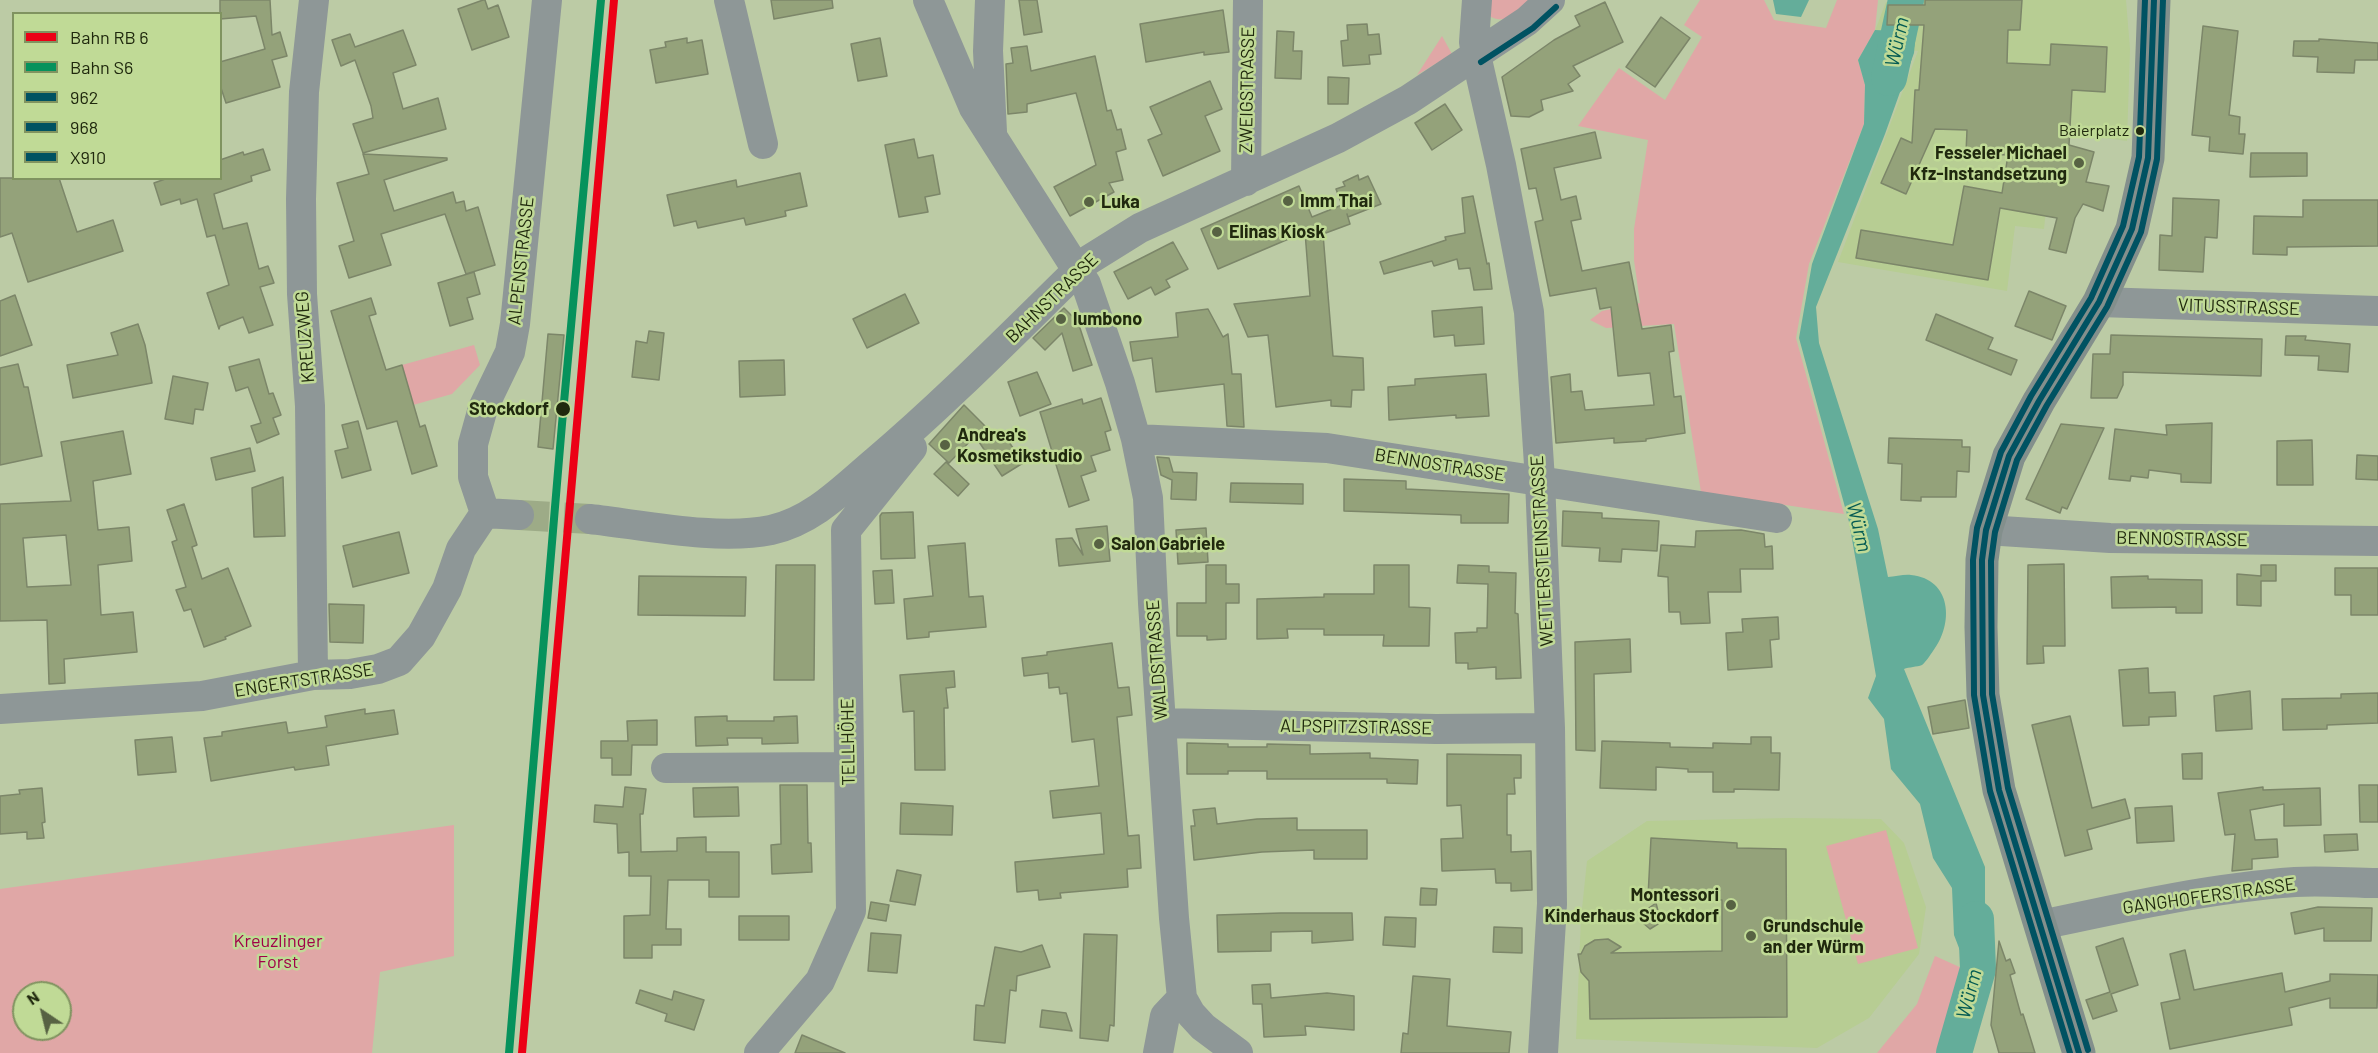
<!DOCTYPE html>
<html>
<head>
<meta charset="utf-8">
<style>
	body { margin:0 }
	#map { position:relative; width:2378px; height:1053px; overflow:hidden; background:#bccba5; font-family:Barlow,sans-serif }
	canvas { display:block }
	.legend { position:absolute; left:12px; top:12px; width:210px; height:168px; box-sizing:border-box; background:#c0da96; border:2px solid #809360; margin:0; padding:8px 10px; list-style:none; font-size:18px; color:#20290e }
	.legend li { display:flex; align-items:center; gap:12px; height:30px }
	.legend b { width:30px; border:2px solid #809360 }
	.north { position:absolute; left:12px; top:981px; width:60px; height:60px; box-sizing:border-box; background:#c0da96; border:2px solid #809360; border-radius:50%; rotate:325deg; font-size:16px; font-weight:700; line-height:24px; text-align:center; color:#20290e }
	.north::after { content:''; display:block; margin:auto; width:21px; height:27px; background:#576243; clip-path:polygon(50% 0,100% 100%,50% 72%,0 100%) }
</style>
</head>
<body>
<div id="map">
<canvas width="2378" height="1053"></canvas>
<ul class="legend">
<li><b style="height:8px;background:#ec0016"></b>Bahn RB 6</li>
<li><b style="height:8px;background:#06925c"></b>Bahn S6</li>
<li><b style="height:8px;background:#005262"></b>962</li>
<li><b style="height:8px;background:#005262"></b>968</li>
<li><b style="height:8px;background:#005262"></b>X910</li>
</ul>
<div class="north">N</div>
</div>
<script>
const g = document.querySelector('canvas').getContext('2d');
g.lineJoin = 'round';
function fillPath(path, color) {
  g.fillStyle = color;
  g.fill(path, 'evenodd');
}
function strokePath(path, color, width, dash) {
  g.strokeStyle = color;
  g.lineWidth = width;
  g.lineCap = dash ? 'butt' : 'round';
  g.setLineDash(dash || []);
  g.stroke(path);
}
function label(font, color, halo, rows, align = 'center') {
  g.font = font + ' Barlow,sans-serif';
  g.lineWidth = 5;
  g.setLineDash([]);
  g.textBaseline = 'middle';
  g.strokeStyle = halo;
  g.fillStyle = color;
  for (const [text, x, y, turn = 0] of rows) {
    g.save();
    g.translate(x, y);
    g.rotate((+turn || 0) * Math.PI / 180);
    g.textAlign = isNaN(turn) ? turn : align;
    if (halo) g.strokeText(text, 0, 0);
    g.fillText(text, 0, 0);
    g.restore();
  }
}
fillPath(new Path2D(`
	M1904,0H2126L2130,49L2127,141L2054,131L2044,229L2015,226L2007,291L1838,262L1918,51L1903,49L1863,62L1886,2H1903Z
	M1789,818L1881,819L1904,843L1926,907L1919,954L1869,1018L1817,1048L1576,1039L1581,918L1587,861L1647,821Z`), '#b7cd93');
fillPath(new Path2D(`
	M1485,0H1532C1519,10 1508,25 1491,17Z
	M1700,0H1764L1774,20L1826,28L1837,0H1878L1875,30L1858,60L1865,85L1864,124L1809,264L1796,338L1844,514L1701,492L1674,324L1606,328L1590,320L1602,311L1640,303L1634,260V229L1648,140L1578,126L1619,68L1665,100L1702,37L1684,25Z
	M1442,36L1452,54L1417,75Z
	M474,345L480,365L452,394L413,405L402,365Z
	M454,825V956L380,972L372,1053H0V889ZM24,993H60V1029H24Z
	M1886,830L1918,948L1858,964L1826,846Z
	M1935,956L1982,977L1966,1053H1877L1917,1004Z`), '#e0a7a6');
fillPath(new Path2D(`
	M1773,0H1809L1801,17L1776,14Z
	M1875,30L1916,32L1914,53L1885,134L1816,307L1819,343L1878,529L1888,577C1895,577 1904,574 1911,575C1952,579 1954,624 1933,651C1930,655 1926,662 1922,665C1917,667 1909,667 1904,669L1985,867V915L1978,969L1964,961L1954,935L1952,888L1933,858L1920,804L1891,769L1884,719L1868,698L1876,676L1849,522L1799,338L1812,264L1864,124L1865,85L1858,60Z`), '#64ad9a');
strokePath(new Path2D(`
	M1889,78L1906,0
	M1954,1053L1978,969L1976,919`), '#64ad9a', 36);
const building = new Path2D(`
	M220,0H270L272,35L280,32L287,56L272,60L280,87L226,103L220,85V62L265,49L256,16L220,19Z
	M483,0H485L488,9L498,5L509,37L472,50L458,9Z
	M771,0H832L833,8L774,19Z
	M1019,0H1037L1042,32L1024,35Z
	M1925,0H2022L2020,30H2008L2007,63L2050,65L2051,44L2107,47L2105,92L2072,90L2069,145L2094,152L2086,182L2109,186L2103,211L2083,204L2075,218L2066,253L2049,249L2057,218L2000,208L1988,280L1856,258L1861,230L1953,245L1964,186L2002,193L2008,155L1966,153L1967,130L1935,129L1906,194L1881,183L1901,138L1912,143L1915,90H1919L1924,25H1887L1888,5H1925Z
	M1605,2L1623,42L1573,66L1580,76L1568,84L1573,91L1541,100L1543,110L1529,117L1511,116L1502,77L1554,40L1580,26L1575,16Z
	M1223,10L1229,52L1204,55V52L1146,62L1140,24Z
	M1661,17L1690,38L1655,87L1626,67Z
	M1367,24L1368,35L1379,34L1381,54L1369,55L1370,64L1343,66L1341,41L1348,40L1347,25Z
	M2203,26L2238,31L2229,115L2240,117L2239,134H2245L2243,154L2209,151L2210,137L2192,135Z
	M403,30L416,65L393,73L403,109L438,98L446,129L363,153L353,124L373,118L371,106L355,60L341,66L332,40L350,34L355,47Z
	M1277,31L1294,32L1293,51H1302L1301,79L1275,78Z
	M687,38V43L702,40L708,74L656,83L650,50L666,47L665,42Z
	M880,38L887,76L858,81L851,44Z
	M2319,39L2378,43V60H2355L2354,73L2317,72L2318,57L2293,56L2294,41H2319Z
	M1027,46L1031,71L1095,56L1107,111L1111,110L1117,130L1121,129L1126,149L1116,152L1123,180L1109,183L1114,192L1070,216L1054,187L1096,165L1076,93L1027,104V112L1008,114L1006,64L1013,63L1011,48Z
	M1328,77L1349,78L1348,104H1328Z
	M1210,81L1222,109L1205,116L1220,151L1163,176L1148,140L1162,134L1150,107Z
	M1445,104L1462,130L1432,150L1415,123Z
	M1595,132L1601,158L1554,168L1561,200L1576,196L1581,219L1571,221L1582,271L1629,262L1642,329L1671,325L1674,351L1669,352L1674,397L1681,396L1685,433L1646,439V441L1614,443V438L1556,443L1551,377L1570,374L1571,392L1582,391L1585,410L1654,405L1650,373L1618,376L1611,307L1600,309L1596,288L1550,296L1535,222L1543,220L1536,188L1529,189L1521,149Z
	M914,139L918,158L933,155L940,194L925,197L928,212L899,217L885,145Z
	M263,149L270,170L251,176L252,181L214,194L223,229L247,223L259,269L268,266L274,283L260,287L273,325L249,333L243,317L220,326L219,329L207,293L229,285L215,235L207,237L197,199L181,204L180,199L161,205L154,183L168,178H220V160L243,152L244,155Z
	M2251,153H2307V176L2250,177Z
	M363,154L447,158V160L384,180L394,211L453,192L456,203L464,201L466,211L478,207L495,265L466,274L445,214L381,234L391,265L349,278L339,246L354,241L337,183L369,174Z
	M800,173L807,206L785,211L786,216L746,225L744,218L698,228L696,221L674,226L667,195L736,180L737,187Z
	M1358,175L1359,180L1368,176L1381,204L1348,217L1347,214L1350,224L1323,234L1333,356L1363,358L1364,390H1352L1351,407L1331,406V400L1276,407L1268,335L1248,337L1234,304L1310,296L1305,232L1218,269L1201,229L1299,186L1312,217L1342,205L1336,189L1345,186L1343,182Z
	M0,178H59L77,232L113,220L123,251L28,282L12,233L0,237Z
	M1473,196L1487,264L1489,263L1492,289L1474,290L1470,268L1459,269L1457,259L1434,266L1432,261L1384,274L1380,262L1446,240L1445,237L1465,233L1462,198Z
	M2173,198L2219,200L2217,238L2205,237L2203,272L2159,270L2160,235L2172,236Z
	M2303,200H2378V246L2287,247V255L2253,254L2254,216L2303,217Z
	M1173,242L1188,269L1166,280L1170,287L1155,295L1151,287L1128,299L1114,272Z
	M474,272L480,294L467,298L473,319L450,326L438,283Z
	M2029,291L2066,306L2052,340L2015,326Z
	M905,294L919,323L867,348L853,319Z
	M15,295L32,345L0,356V301Z
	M371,298L376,314L369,316L386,370L402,365L420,427L425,425L437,466L412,474L397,421L367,429L331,311Z
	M1482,307L1484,344L1455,346L1454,335L1434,337L1432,311Z
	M1064,308L1078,322L1092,365L1073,371L1062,333L1045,350L1033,338Z
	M1208,309L1223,337L1228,334L1232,374H1241L1244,427L1227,426L1224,384L1156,392L1152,358L1133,361L1130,342L1178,337L1176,313Z
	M1936,314L1993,338L1988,349L2017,360L2011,375L1926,340Z
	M138,324L145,345L152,383L73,398L67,365L118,355L111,333Z
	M649,331L664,333L659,380L632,377L636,341L647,343Z
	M548,334L564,335L553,449L538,447Z
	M2111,335L2262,339L2261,376L2123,372V385L2117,398H2091L2093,354H2110Z
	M2286,336H2306L2305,340L2350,344L2348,372L2318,370L2319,356L2285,355Z
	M259,359L269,394L273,393L281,415L273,418L279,434L257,443L251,426L261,423L248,387L236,391L229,367Z
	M784,360L785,395L740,397L739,361Z
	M18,364L24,387H28L42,456L0,465V368Z
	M1037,372L1051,404L1020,416L1008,382Z
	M1486,374L1489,416L1456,418V415L1389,420L1388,387L1415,385V379Z
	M173,376L208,383L203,410L195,409L193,424L165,419Z
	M1101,398L1111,430L1105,432L1110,450L1091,456L1096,471L1081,476L1089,500L1069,507L1040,412L1082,399L1083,404Z
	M964,405L994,435L1001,430L1023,463L1002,476L975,436L949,463L929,444Z
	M358,421L371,470L342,478L335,451L348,448L342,425Z
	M2212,423L2211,483L2181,482V474L2149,470L2148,478L2131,476L2130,481L2109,479L2115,429L2167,435L2166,425Z
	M2061,424L2104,428L2067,509L2062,507L2060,513L2026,499Z
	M123,431L131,474L93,481L98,530L129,527L132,561L98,565L101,615L133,612L137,652L64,659L65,683L49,684L47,620L0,621V504L71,501L61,442ZM66,535L71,585L27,587L23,538Z
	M1889,438L1962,440V447H1970L1969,472L1957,471L1956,497H1921V501L1901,500L1902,464L1888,463Z
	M2312,440L2313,485H2277V441Z
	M250,448L255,471L216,480L211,458Z
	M2357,455L2378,456V480L2356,479Z
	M1157,457L1169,458L1173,472L1197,473L1196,500L1171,499L1172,480L1161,475Z
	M946,462L969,484L958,496L934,474Z
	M283,477L285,536L254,537L252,488Z
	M1344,479L1406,481V489L1509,494L1508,523H1461V515L1344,511Z
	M1231,483L1303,484V504L1230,502Z
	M184,504L197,545L192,547L202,579L228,568L251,626L225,637L226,639L204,647L191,609L184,611L176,590L186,587L172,542L177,540L167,510Z
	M1563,511L1602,513V518L1659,521L1657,551L1622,549L1621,562L1599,561L1600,548L1562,546Z
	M913,512L915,558L881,559L880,516L882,513Z
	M1107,526L1110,561L1059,566L1056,539L1072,538L1083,555L1076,529Z
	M1206,528L1208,562L1178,564L1176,530Z
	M1741,530L1764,534L1765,547L1772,546L1773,569H1740L1741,592H1708L1710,623L1681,624L1680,612H1669L1668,577L1658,576L1661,545L1695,547L1696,531Z
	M399,532L409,573L353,587L343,546Z
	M965,543L969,597L983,596L986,627L929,632V637L907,639L904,599L933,596L928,546Z
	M2064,564L2065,646H2043L2044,663L2027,664L2028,565Z
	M776,565H815L814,680H774Z
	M1206,565H1226V584H1239V603H1226V639L1207,640V636H1177V603H1206Z
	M1374,565H1409V607L1430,608L1429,646H1383L1384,635H1324V629H1287L1288,638L1257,639V599L1324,597V594H1374Z
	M1458,565L1489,566V572L1516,573L1515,613L1518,614L1521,678L1496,679V667L1468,669V663H1456L1455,633L1477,632V628H1487L1488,584L1457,583Z
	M2261,565H2276V581H2261V606L2237,605V574L2261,576Z
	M2335,568H2378V615H2351V595H2335Z
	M892,570L894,603L875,604L873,571Z
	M639,576L746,577L745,616L638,615Z
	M2148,576V579L2202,580V613H2176V607L2112,608L2111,577Z
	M329,604L364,605L363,643L330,642Z
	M1778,617L1779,639L1770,640L1772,667L1728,670L1726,633L1743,632L1742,619Z
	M1630,639L1631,672L1594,674L1595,751L1576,750L1575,642Z
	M1112,643L1118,688L1129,687L1132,715L1117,717L1128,836L1139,835L1141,868L1127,869L1128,887L1060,893L1061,898L1039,900L1038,890L1017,892L1015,862L1104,854L1101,813L1053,818L1050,791L1099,786L1094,739L1072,742L1067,693L1060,694L1059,687L1049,688L1048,673L1024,676L1022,658L1047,655V652Z
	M2148,668L2149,693L2175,692L2176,716L2149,717V725L2123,726L2119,670Z
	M954,671L955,687L946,688L948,708H944L945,770H915L914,711L903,712L900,675Z
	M2250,691L2252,729L2216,731L2214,696Z
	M2378,693V723L2327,725V729L2283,730L2282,699L2341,698V694Z
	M1965,700L1969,728L1933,734L1928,707Z
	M365,709V714L394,710L398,734L326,746L329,765L295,770L294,767L211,781L204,738L222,736V732L286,722L288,733L327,727L325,716Z
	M727,716V721H774V717L797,716L798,743L762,744V738H727L728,745L696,746L695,717Z
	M2070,716L2092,808L2125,799L2130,818L2087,830L2092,849L2065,856L2032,725Z
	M657,720V745H632L631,775H612V758H601V741H628L627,721Z
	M172,737L176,772L138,775L135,740Z
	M1751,737H1771V753H1780L1779,790L1734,789V792H1713V772H1688V769L1656,767V790L1600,788L1602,741L1670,743V747L1713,748V743L1751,744Z
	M1187,743L1228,744V747H1267V744L1310,745V754L1370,753V758L1418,760L1417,784L1387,783V779H1267V771H1228V774H1187Z
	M2202,753V779H2183L2182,754Z
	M1447,754L1521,755V778H1514L1515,794H1507V835H1511V852L1531,851L1532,890L1511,891V883H1496L1495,869L1442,871L1441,839L1463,838L1461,805L1447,806Z
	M780,785H807L808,843H811L812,872L772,874L771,845L781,844Z
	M2359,785H2378V822H2360Z
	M625,787L646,789L643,814H640L641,852L677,851V838L706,837V852H739V897H709V880H668L666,929H681V945H652V958H624V916L650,915L651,876H629V852L618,853L617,824L594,822L595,805L623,807Z
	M738,787L739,816L694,817L693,788Z
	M2263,787V790L2320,788L2321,825L2284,826V804L2250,810L2255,840L2277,839L2278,857L2252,859V869L2232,871L2235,834L2225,835L2218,793Z
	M42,788L45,822L42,823L44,838L27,839V832L0,834V796L20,794L19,790Z
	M901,803L953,806L952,835L900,834Z
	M2172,806L2174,841L2137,843L2135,808Z
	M1215,808L1217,824L1257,819L1297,818V830H1367V859H1314V850L1262,852L1194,860L1191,826H1195L1193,810Z
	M2357,834L2358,850L2325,852L2324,835Z
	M1651,838L1737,843V848L1786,849L1787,1017L1590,1019L1589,981L1581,972L1578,954H1581L1585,946L1595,940L1608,939L1621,947L1611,953L1722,951V900L1648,897Z
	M897,870L921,875L915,905L890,901Z
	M1421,888L1437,889L1436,905H1420Z
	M871,902L889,905L886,921L868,918Z
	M1656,903L1660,919L1658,924L1650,929L1643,923L1641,918L1643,912Z
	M2318,907L2372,908L2371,941H2324V928L2295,934L2291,913Z
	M1281,913H1352L1353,940L1312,943V931L1271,932V951L1218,952L1217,915Z
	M739,916H789V940H739Z
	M1385,917L1416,918L1415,947L1383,945Z
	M1494,927L1522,928V953L1493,952Z
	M871,933L901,935L897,973L868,971Z
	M1084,934L1117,935L1114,1026L1110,1025L1108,1041L1080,1038Z
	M2123,938L2138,985L2111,994L2117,1011L2093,1019L2086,1000L2110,992L2096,947Z
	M1999,941L2006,961L2010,959L2015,973L2010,975L2021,1015L2023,1014L2035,1053H1999L1991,1025Z
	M1042,945L1050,967L1017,976L1016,991L1010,990L1005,1043L974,1040L976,1005L984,1006L995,947L1021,952Z
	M2185,950L2194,990L2282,973L2285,992L2330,981V974L2378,975L2377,1008H2330V998L2289,1008L2292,1025L2170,1049L2161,1003L2180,999L2170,954Z
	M1413,976L1450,979L1447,1026L1511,1032L1509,1053H1401L1403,1033L1408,1034Z
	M1270,984L1271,998L1327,993L1354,996V1030L1305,1026L1306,1035L1264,1037L1262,1004H1253L1252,985Z
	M640,990L672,1000L674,991L704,1000L694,1030L665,1021L667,1014L636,1003Z
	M1042,1010L1066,1013L1072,1031L1040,1027Z
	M802,1035L845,1053H795Z`);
fillPath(building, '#94a27a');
strokePath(building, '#7c8669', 1.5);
strokePath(new Path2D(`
	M519,515L590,519`), '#9dab87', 30, [30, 15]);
strokePath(new Path2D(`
	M729,0L763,144
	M928,0L974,108L1086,284L1120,383L1136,439L1148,498L1153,603L1174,918L1182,998L1191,1014L1203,1027L1238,1053
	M990,0L988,51L992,132
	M1477,0L1474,42L1476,55L1501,165L1529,312L1540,480L1550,728L1552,904L1543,1053
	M1246,181L1248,0
	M2099,302L2378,311
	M1136,439L1327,448L1777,518
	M485,513L473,477V444L483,408L510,352L515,324L547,0
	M485,513L519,515
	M590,519C644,525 718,541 771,530C813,521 844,488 876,461C950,398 1017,329 1087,261L1140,228L1338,138L1408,100L1527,21L1550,0
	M1986,530L2110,538L2378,541
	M313,675L310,406L302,294L301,199L304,92L314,0
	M0,709L202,696L313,675L350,674L378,669L399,661L421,636L447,589L461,549L485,513
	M1161,723L1436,729L1550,728
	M666,768L848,767
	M2041,925C2125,907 2210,888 2295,882C2322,880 2351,883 2378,883
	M759,1053L820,981L851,911L846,530L912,448
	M1158,1053L1165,1016L1182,998`), '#8e9797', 30);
strokePath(new Path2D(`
	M2079,1053L1999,790L1983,695L1981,627L1982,560L1986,530L2009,456L2039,401L2099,302L2132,229L2148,158L2154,0`), '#838f8c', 33);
strokePath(new Path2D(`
	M2079,1053L1999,790L1983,695L1982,560L1986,530L2009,456L2039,401L2099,302L2132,229L2148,158L2154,0`), '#005262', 6);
strokePath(new Path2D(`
	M1481,62L1533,28L1556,7
	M2088,1050L2008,788L1992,694L1991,561L1995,532L2017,460L2047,405L2107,307L2141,232L2157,159L2163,0`), '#005262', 6);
strokePath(new Path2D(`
	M2070,1053L1990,791L1974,695L1973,560L1977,528L2001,452L2031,396L2091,298L2123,226L2139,157L2145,0`), '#005262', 6);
strokePath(new Path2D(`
	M522,1053L614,0`), '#ec0016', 8);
strokePath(new Path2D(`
	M509,1053L562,424L601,0`), '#06925c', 8);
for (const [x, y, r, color] of [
	[2140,131,5,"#20290e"],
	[2079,163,6,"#576243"],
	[1288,201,6,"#576243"],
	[1089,202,6,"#576243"],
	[1217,232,6,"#576243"],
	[1061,319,6,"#576243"],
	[563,409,8,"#20290e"],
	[945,445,6,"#576243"],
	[1099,544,6,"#576243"],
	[1731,905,6,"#576243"],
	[1751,936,6,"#576243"]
]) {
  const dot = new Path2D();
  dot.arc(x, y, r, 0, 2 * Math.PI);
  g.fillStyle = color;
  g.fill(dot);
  strokePath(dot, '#c0da96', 2);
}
label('16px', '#20290e', '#c0da96', [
	["Baierplatz",2129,131]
], 'right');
label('18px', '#20290e', '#c0da96', [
	["ZWEIGSTRASSE",1247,90,-89],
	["ALPENSTRASSE",521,261,-84],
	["BAHNSTRASSE",1052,298,-44],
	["VITUSSTRASSE",2239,307,2],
	["KREUZWEG",305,337,-94],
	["BENNOSTRASSE",1440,465,9],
	["BENNOSTRASSE",2182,539,1],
	["WETTERSTEINSTRASSE",1542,551,-93],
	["WALDSTRASSE",1157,660,-94],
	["ENGERTSTRASSE",304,680,-9],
	["ALPSPITZSTRASSE",1356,727,1],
	["TELLHÖHE",848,742,-91],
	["GANGHOFERSTRASSE",2209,896,-8]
]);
label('bold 18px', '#20290e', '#c0da96', [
	["Fesseler Michael",2067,153,"right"],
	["Kfz-Instandsetzung",2067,174,"right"],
	["Imm Thai",1300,201],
	["Luka",1101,202],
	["Elinas Kiosk",1229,232],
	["lumbono",1073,319],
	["Andrea's",957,435],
	["Kosmetikstudio",957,456],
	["Salon Gabriele",1111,544],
	["Montessori",1719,895,"right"],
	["Kinderhaus Stockdorf",1719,916,"right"],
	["Grundschule",1763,926],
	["an der Würm",1763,947]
], 'left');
label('bold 18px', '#20290e', '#c0da96', [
	["Stockdorf",549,409]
], 'right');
label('18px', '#a10049', '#c0da96', [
	["Kreuzlinger",278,941],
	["Forst",278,962]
]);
label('italic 20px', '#045b53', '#c0da96', [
	["Würm",1897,42,-78],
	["Würm",1859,527,76],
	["Würm",1969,994,-76]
]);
</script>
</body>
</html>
